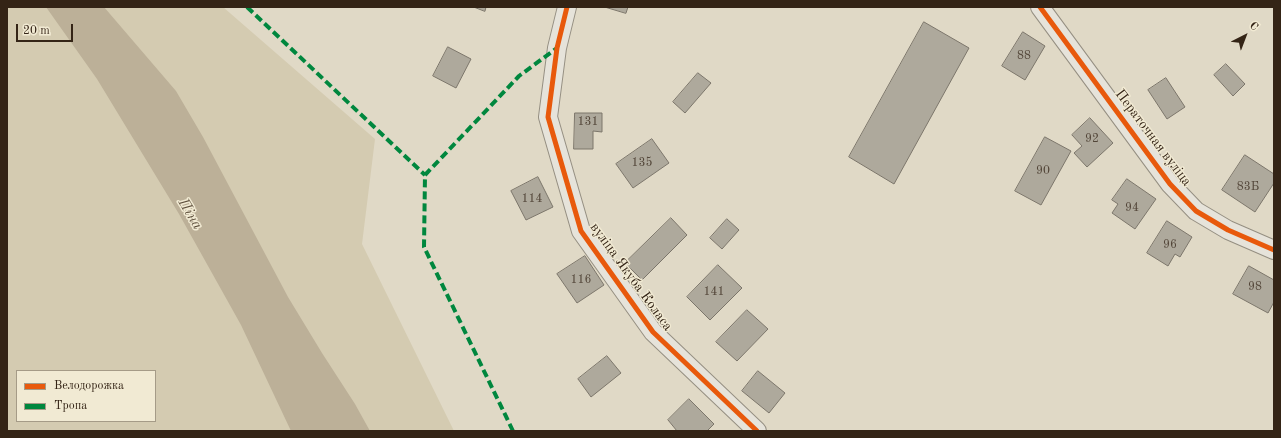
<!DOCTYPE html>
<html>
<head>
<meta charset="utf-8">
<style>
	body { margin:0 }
	#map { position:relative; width:1281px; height:438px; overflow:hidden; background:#e0d9c6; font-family:"Old Standard TT",serif }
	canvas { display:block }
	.frame { position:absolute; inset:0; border:8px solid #342416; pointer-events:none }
	.legend { position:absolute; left:16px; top:370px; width:140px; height:52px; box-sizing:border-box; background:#f1ead3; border:1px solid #a59b87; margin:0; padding:5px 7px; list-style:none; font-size:12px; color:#342416 }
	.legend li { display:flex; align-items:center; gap:8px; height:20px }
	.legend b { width:20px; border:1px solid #a59b87 }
	.north { position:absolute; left:1225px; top:16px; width:40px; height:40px; -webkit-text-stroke:3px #f1ead3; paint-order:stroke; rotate:42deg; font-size:11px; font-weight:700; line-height:16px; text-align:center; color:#342416 }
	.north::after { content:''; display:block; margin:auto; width:14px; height:18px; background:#342416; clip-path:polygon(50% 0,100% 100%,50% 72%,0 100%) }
	.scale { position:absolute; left:16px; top:24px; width:57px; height:18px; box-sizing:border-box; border:2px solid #342416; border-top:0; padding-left:5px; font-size:12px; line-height:14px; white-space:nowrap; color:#342416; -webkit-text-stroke:3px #f1ead3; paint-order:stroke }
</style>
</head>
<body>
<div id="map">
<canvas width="1281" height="438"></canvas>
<div class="frame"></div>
<ul class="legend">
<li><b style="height:5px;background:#e8590c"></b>Велодорожка</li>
<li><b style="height:5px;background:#00873e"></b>Тропа</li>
</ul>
<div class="north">С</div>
<div class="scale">20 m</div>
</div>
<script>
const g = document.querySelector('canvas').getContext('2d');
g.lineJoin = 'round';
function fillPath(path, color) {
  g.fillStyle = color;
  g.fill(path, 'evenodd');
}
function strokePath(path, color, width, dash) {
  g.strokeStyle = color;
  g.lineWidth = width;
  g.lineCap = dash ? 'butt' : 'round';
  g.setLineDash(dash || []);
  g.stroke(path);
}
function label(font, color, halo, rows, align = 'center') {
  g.font = font + ' "Old Standard TT",serif';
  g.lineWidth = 3;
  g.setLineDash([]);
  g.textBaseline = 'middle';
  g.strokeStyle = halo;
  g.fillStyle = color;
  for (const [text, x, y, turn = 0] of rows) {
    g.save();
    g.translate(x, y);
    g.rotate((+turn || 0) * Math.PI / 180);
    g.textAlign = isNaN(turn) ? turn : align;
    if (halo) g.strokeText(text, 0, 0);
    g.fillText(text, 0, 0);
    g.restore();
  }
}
fillPath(new Path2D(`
	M7,7H223L375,139L362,244L454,431H7ZM17,371H155V421H17Z`), '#d4cbb1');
fillPath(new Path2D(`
	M46,7H104L176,91L203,137L288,297L322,353L355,404L370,431H291L241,325L179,214L97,79Z`), '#bcb098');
const building = new Path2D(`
	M474,7H486L485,11Z
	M605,7H628L626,13Z
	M924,22L969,48L894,184L849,157Z
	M1023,32L1045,46L1025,80L1002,66Z
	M448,47L471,59L456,88L433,76Z
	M1226,64L1245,84L1233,96L1214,75Z
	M698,73L711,83L685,113L673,102Z
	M1166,78L1185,107L1167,119L1148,90Z
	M575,113H602V132L593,131V149H574Z
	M1090,118L1113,143L1087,167L1074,153L1082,146L1072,135Z
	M1045,137L1071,151L1041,205L1015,191Z
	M652,139L669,163L633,188L616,164Z
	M1245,155L1274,174V183L1255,212L1222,190Z
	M538,177L553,207L526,220L511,191Z
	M1127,179L1156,199L1135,229L1112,213L1118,204L1112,200Z
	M671,218L687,235L642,280L625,263Z
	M727,219L739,230L722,249L710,238Z
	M1167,221L1192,237L1180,257L1175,254L1168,266L1147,253Z
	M585,256L604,285L577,303L557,274Z
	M718,265L742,288L710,320L687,297Z
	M1249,266L1274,280V302L1268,313L1233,294Z
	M747,310L768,329L737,361L716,342Z
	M607,356L621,373L591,397L578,379Z
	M758,371L785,393L769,413L742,391Z
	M689,399L714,424L707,431H677L668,420Z`);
fillPath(building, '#aea99c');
strokePath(building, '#7c766b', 1);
const minor = new Path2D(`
	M567,7L557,48L548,117L581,231L653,332L757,431
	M1040,7L1170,184L1196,211L1228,230L1274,250`);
strokePath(minor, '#958f82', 20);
strokePath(minor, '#e6e3da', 18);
strokePath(new Path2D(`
	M247,7L425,175
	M513,431L424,247L425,175L519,76L557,48`), '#00873e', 4, [8, 4]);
strokePath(new Path2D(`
	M567,7L557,48L548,117L581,231L653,332L757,431
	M1040,7L1170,184L1196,211L1228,230L1274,250`), '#e8590c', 5);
label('12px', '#524538', null, [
	["88",1024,56],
	["131",588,122],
	["92",1092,139],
	["135",642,163],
	["90",1043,171],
	["83Б",1248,187],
	["114",532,199],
	["94",1132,208],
	["96",1170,245],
	["116",581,280],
	["98",1255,287],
	["141",714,292]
]);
label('14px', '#342416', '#f1ead3', [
	["Ператочная вуліца",1153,138,53],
	["вуліца Якуба Коласа",631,277,54]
]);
label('italic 15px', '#5e4f3c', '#f1ead3', [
	["Піна",190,214,59]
]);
</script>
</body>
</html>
